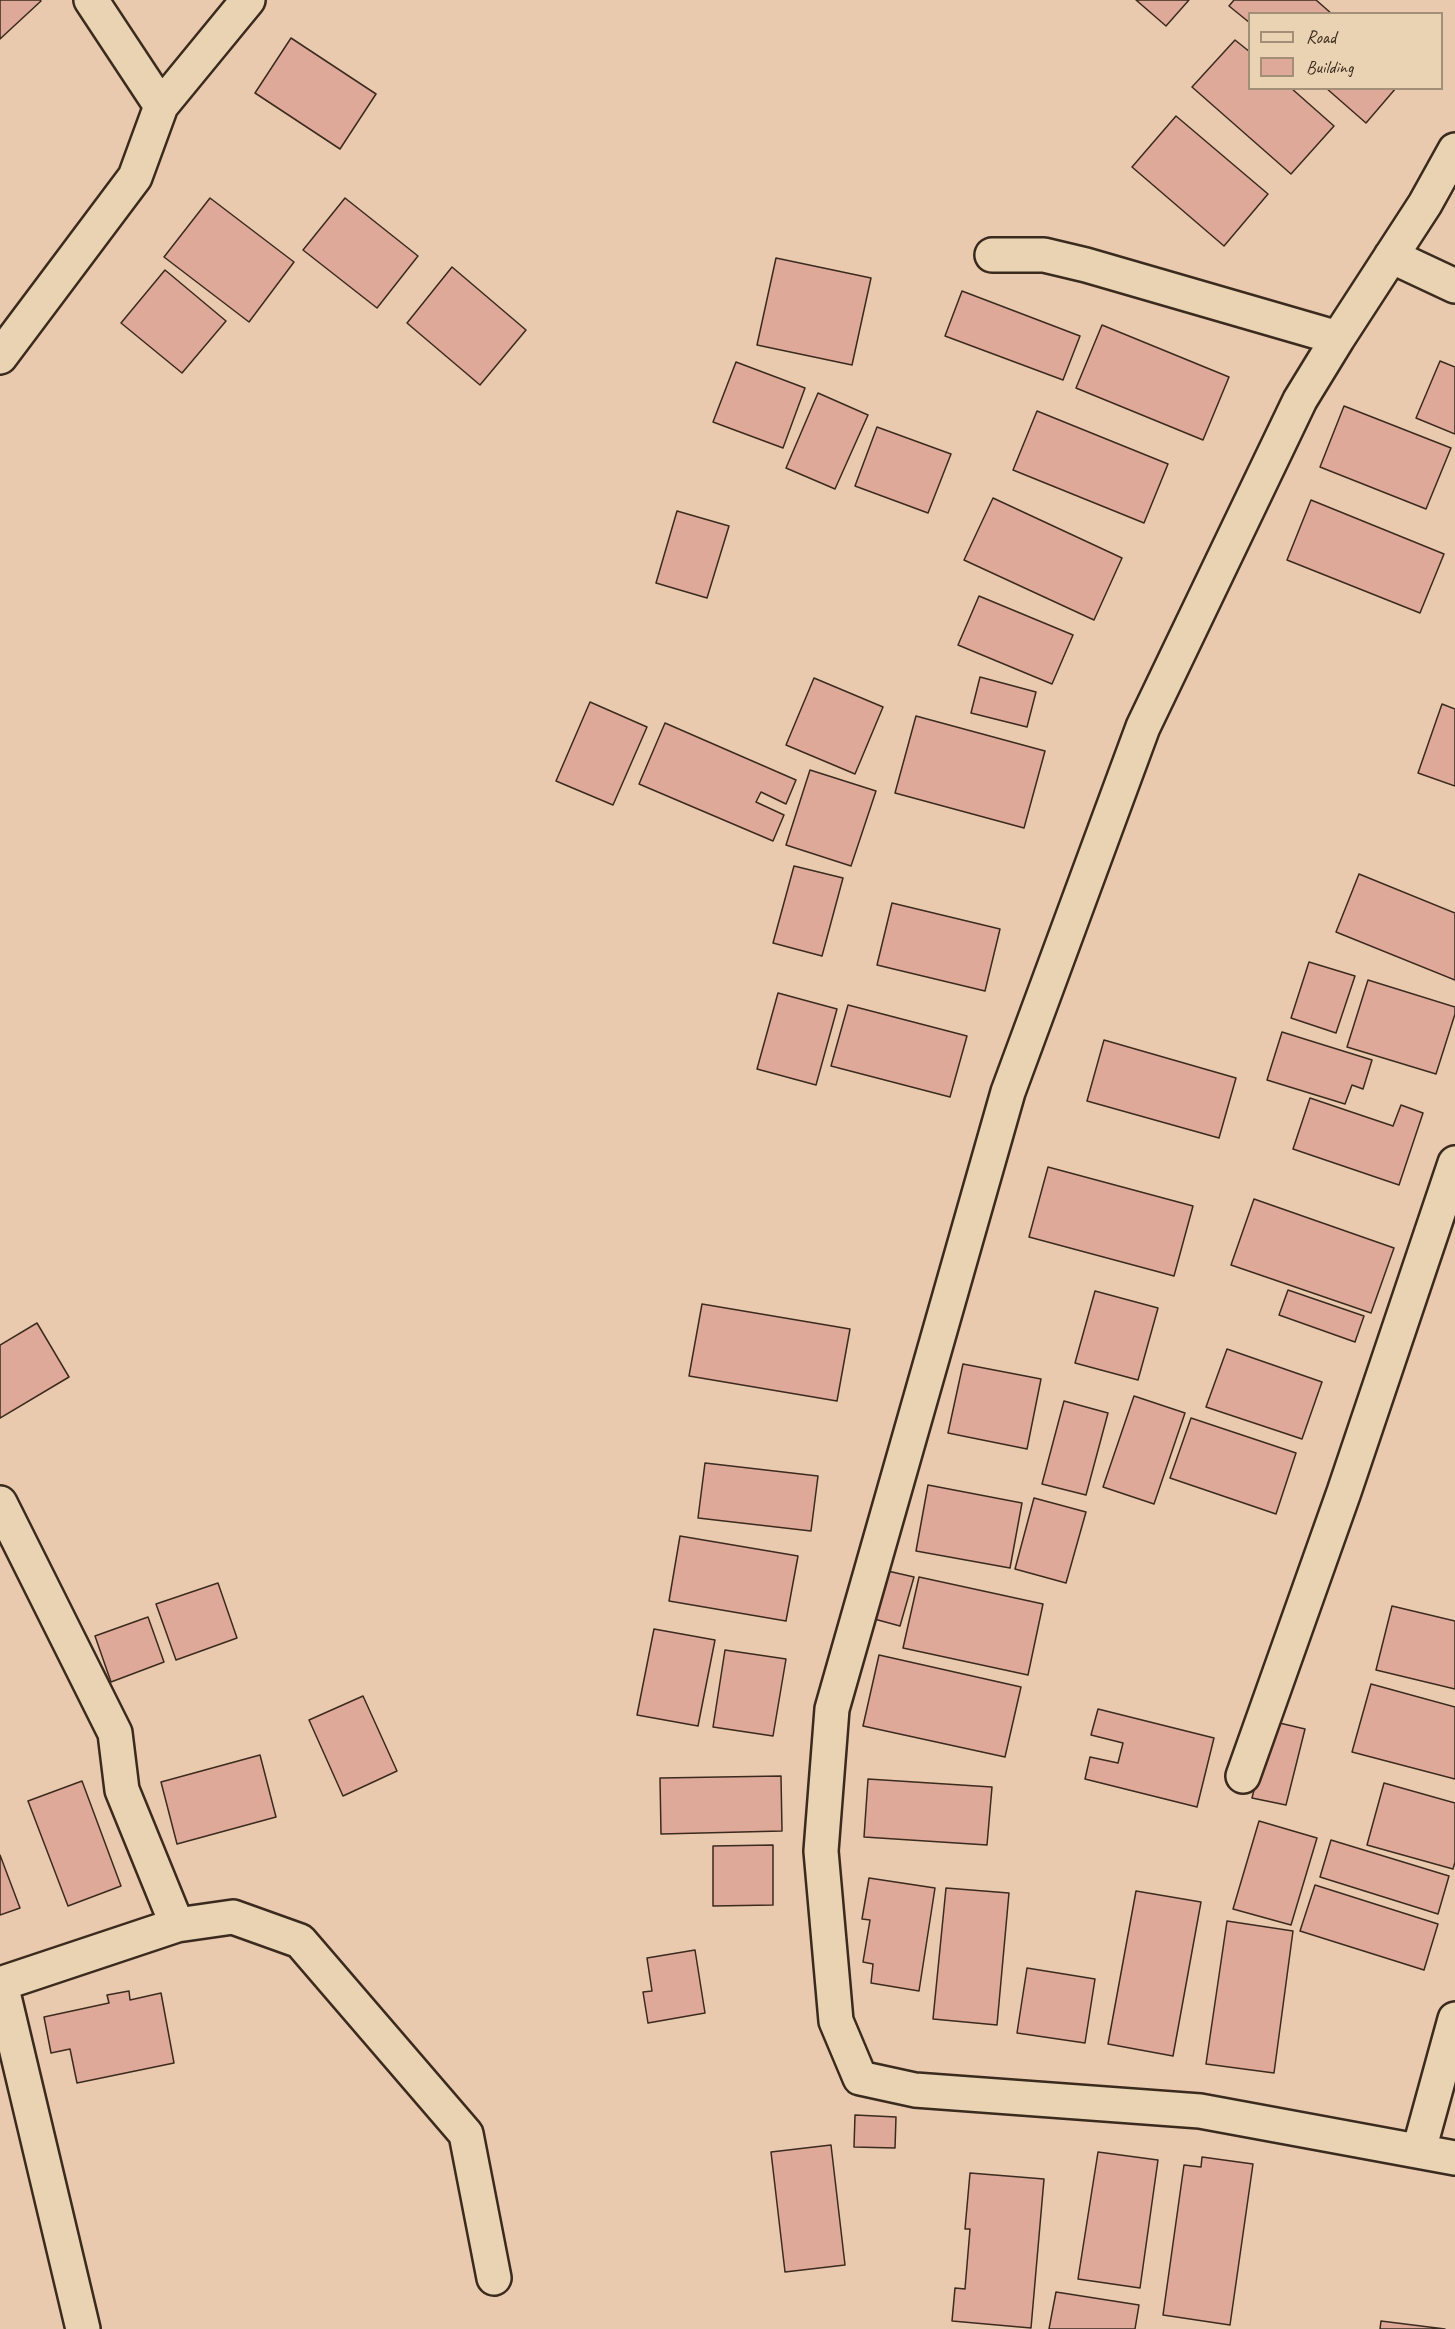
<!DOCTYPE html>
<html>
<head>
<meta charset="utf-8">
<style>
	body { margin:0 }
	#map { position:relative; width:1455px; height:2329px; overflow:hidden; background:#eacaae; font-family:Caveat,sans-serif }
	canvas { display:block }
	.legend { position:absolute; left:1248px; top:12px; width:195px; height:78px; box-sizing:border-box; background:#e9d3b2; border:2px solid #a38f77; margin:0; padding:8px 10px; list-style:none; font-size:18px; color:#3b2a1e }
	.legend li { display:flex; align-items:center; gap:12px; height:30px }
	.legend b { width:30px; border:2px solid #a38f77 }
</style>
</head>
<body>
<div id="map">
<canvas width="1455" height="2329"></canvas>
<ul class="legend">
<li><b style="height:8px;background:#e9d3b2"></b>Road</li>
<li><b style="height:16px;background:#dea998"></b>Building</li>
</ul>
</div>
<script>
const g = document.querySelector('canvas').getContext('2d');
g.lineJoin = 'round';
function fillPath(path, color) {
  g.fillStyle = color;
  g.fill(path, 'evenodd');
}
function strokePath(path, color, width, dash) {
  g.strokeStyle = color;
  g.lineWidth = width;
  g.lineCap = dash ? 'butt' : 'round';
  g.setLineDash(dash || []);
  g.stroke(path);
}
const building = new Path2D(`
	M0,0H40L41,1L0,39Z
	M1136,0H1189L1166,26Z
	M1234,0H1316L1332,14H1250V23L1229,6Z
	M291,38L376,94L340,149L255,93Z
	M1235,40L1250,52V88H1291L1334,126L1291,174L1192,87Z
	M1326,88H1396L1366,123Z
	M1176,116L1268,194L1224,246L1132,167Z
	M210,198L294,262L249,322L164,257Z
	M345,198L418,256L377,308L303,250Z
	M776,258L871,278L852,365L757,345Z
	M452,267L526,330L480,385L407,323Z
	M165,270L226,321L182,373L121,323Z
	M962,291L1080,336L1063,380L945,336Z
	M1102,325L1229,377L1203,440L1076,388Z
	M1440,361L1455,367V434L1416,418Z
	M736,362L805,388L783,448L713,422Z
	M818,393L868,415L835,489L786,468Z
	M1344,406L1451,448L1426,509L1320,467Z
	M1037,411L1168,464L1144,523L1013,470Z
	M877,427L951,454L928,513L855,486Z
	M993,498L1122,558L1094,620L964,560Z
	M1311,500L1444,554L1420,613L1287,560Z
	M677,511L729,526L707,598L656,583Z
	M979,596L1073,635L1052,684L958,645Z
	M980,677L1036,692L1027,727L971,713Z
	M814,678L883,707L855,774L786,745Z
	M590,702L647,727L613,805L556,781Z
	M1442,704L1455,709V786L1418,773Z
	M916,716L1045,751L1024,828L895,793Z
	M665,723L796,780L786,804L761,792L756,802L784,815L773,841L639,784Z
	M810,770L876,791L851,866L786,845Z
	M794,866L843,878L822,956L773,943Z
	M1359,874L1455,913V980L1336,932Z
	M892,903L1000,929L985,991L877,965Z
	M1309,962L1355,976L1336,1033L1291,1018Z
	M1368,980L1455,1007V1014L1436,1074L1347,1047Z
	M778,993L837,1009L816,1085L757,1069Z
	M848,1005L967,1036L950,1097L831,1066Z
	M1282,1032L1372,1060L1363,1089L1352,1085L1345,1104L1267,1080Z
	M1104,1040L1236,1078L1219,1138L1087,1101Z
	M1310,1098L1393,1126L1401,1105L1423,1113L1399,1185L1293,1149Z
	M1048,1167L1193,1206L1174,1276L1029,1237Z
	M1254,1199L1394,1248L1371,1313L1231,1265Z
	M1288,1290L1364,1316L1355,1342L1279,1315Z
	M1095,1291L1158,1308L1138,1380L1075,1363Z
	M702,1304L850,1329L837,1401L689,1376Z
	M37,1323L69,1377L0,1418V1345Z
	M1227,1349L1322,1382L1302,1439L1206,1407Z
	M963,1364L1041,1379L1027,1449L948,1433Z
	M1134,1396L1185,1413L1154,1504L1103,1487Z
	M1064,1401L1108,1413L1086,1495L1042,1484Z
	M1191,1418L1296,1453L1276,1514L1170,1478Z
	M705,1463L818,1476L811,1531L698,1518Z
	M928,1485L1022,1503L1010,1568L916,1551Z
	M1034,1498L1086,1512L1066,1583L1015,1569Z
	M680,1536L798,1556L786,1621L669,1601Z
	M879,1569L914,1577L900,1626L867,1617Z
	M919,1577L1043,1604L1028,1675L903,1648Z
	M218,1583L237,1638L176,1660L156,1604Z
	M1392,1606L1455,1621V1689L1376,1670Z
	M148,1617L164,1662L111,1682L95,1636Z
	M654,1629L715,1640L698,1726L637,1715Z
	M725,1650L786,1659L773,1736L713,1727Z
	M879,1655L1021,1687L1005,1757L863,1726Z
	M1371,1684L1455,1707V1779L1352,1752Z
	M363,1696L397,1771L343,1796L309,1720Z
	M1098,1709L1214,1738L1197,1807L1085,1779L1090,1757L1118,1763L1123,1743L1091,1735Z
	M1271,1721L1305,1729L1286,1805L1252,1798Z
	M260,1755L276,1817L177,1844L161,1782Z
	M781,1776L782,1831L661,1834L660,1778Z
	M868,1779L992,1787L987,1845L864,1837Z
	M82,1781L121,1886L68,1906L28,1801Z
	M1384,1783L1455,1803V1862L1453,1869L1367,1845Z
	M1259,1821L1317,1838L1291,1925L1233,1909Z
	M1331,1840L1449,1876L1438,1914L1320,1877Z
	M773,1845V1905L713,1906V1846Z
	M0,1855L20,1908L0,1915Z
	M869,1878L935,1888L919,1991L871,1983L873,1964L863,1962L870,1920L862,1919Z
	M1315,1885L1438,1924L1424,1970L1300,1931Z
	M946,1888L1009,1893L997,2025L933,2019Z
	M1136,1891L1201,1902L1173,2056L1108,2044Z
	M1227,1921L1293,1931L1274,2073L1206,2064Z
	M695,1950L705,2013L648,2023L643,1992L652,1991L647,1958Z
	M1027,1968L1095,1979L1085,2043L1017,2033Z
	M129,1991L130,2000L161,1993L174,2063L77,2083L70,2049L51,2053L44,2017L109,2003L107,1995Z
	M855,2115L896,2117L895,2148L854,2147Z
	M831,2145L845,2265L785,2272L771,2152Z
	M1098,2152L1158,2160L1140,2288L1078,2279Z
	M1202,2157L1253,2164L1230,2325L1163,2315L1184,2165L1201,2167Z
	M970,2173L1044,2179L1031,2328L952,2321L955,2288L965,2289L970,2229H965Z
	M1056,2292L1139,2305L1135,2329H1049Z
	M1381,2321L1445,2329H1380Z`);
fillPath(building, '#dea998');
strokePath(building, '#3b2a1e', 1.5);
const minor = new Path2D(`
	M91,0L161,106
	M1455,150L1425,204L1338,338L1300,400L1143,727L1008,1092L832,1709L821,1851L836,2021L860,2078L915,2090L1200,2111L1455,2158
	M992,255H1044L1086,265L1338,338
	M1391,256L1455,286
	M0,357L135,177L161,106L248,0
	M0,1503L115,1733L122,1790L177,1925
	M1243,1776L1344,1492L1455,1163
	M0,1984L177,1925L233,1917L300,1941L466,2134L494,2278
	M1,1984L83,2329
	M1419,2150L1455,2019`);
strokePath(minor, '#3b2a1e', 38);
strokePath(minor, '#e9d3b2', 33);
</script>
</body>
</html>
